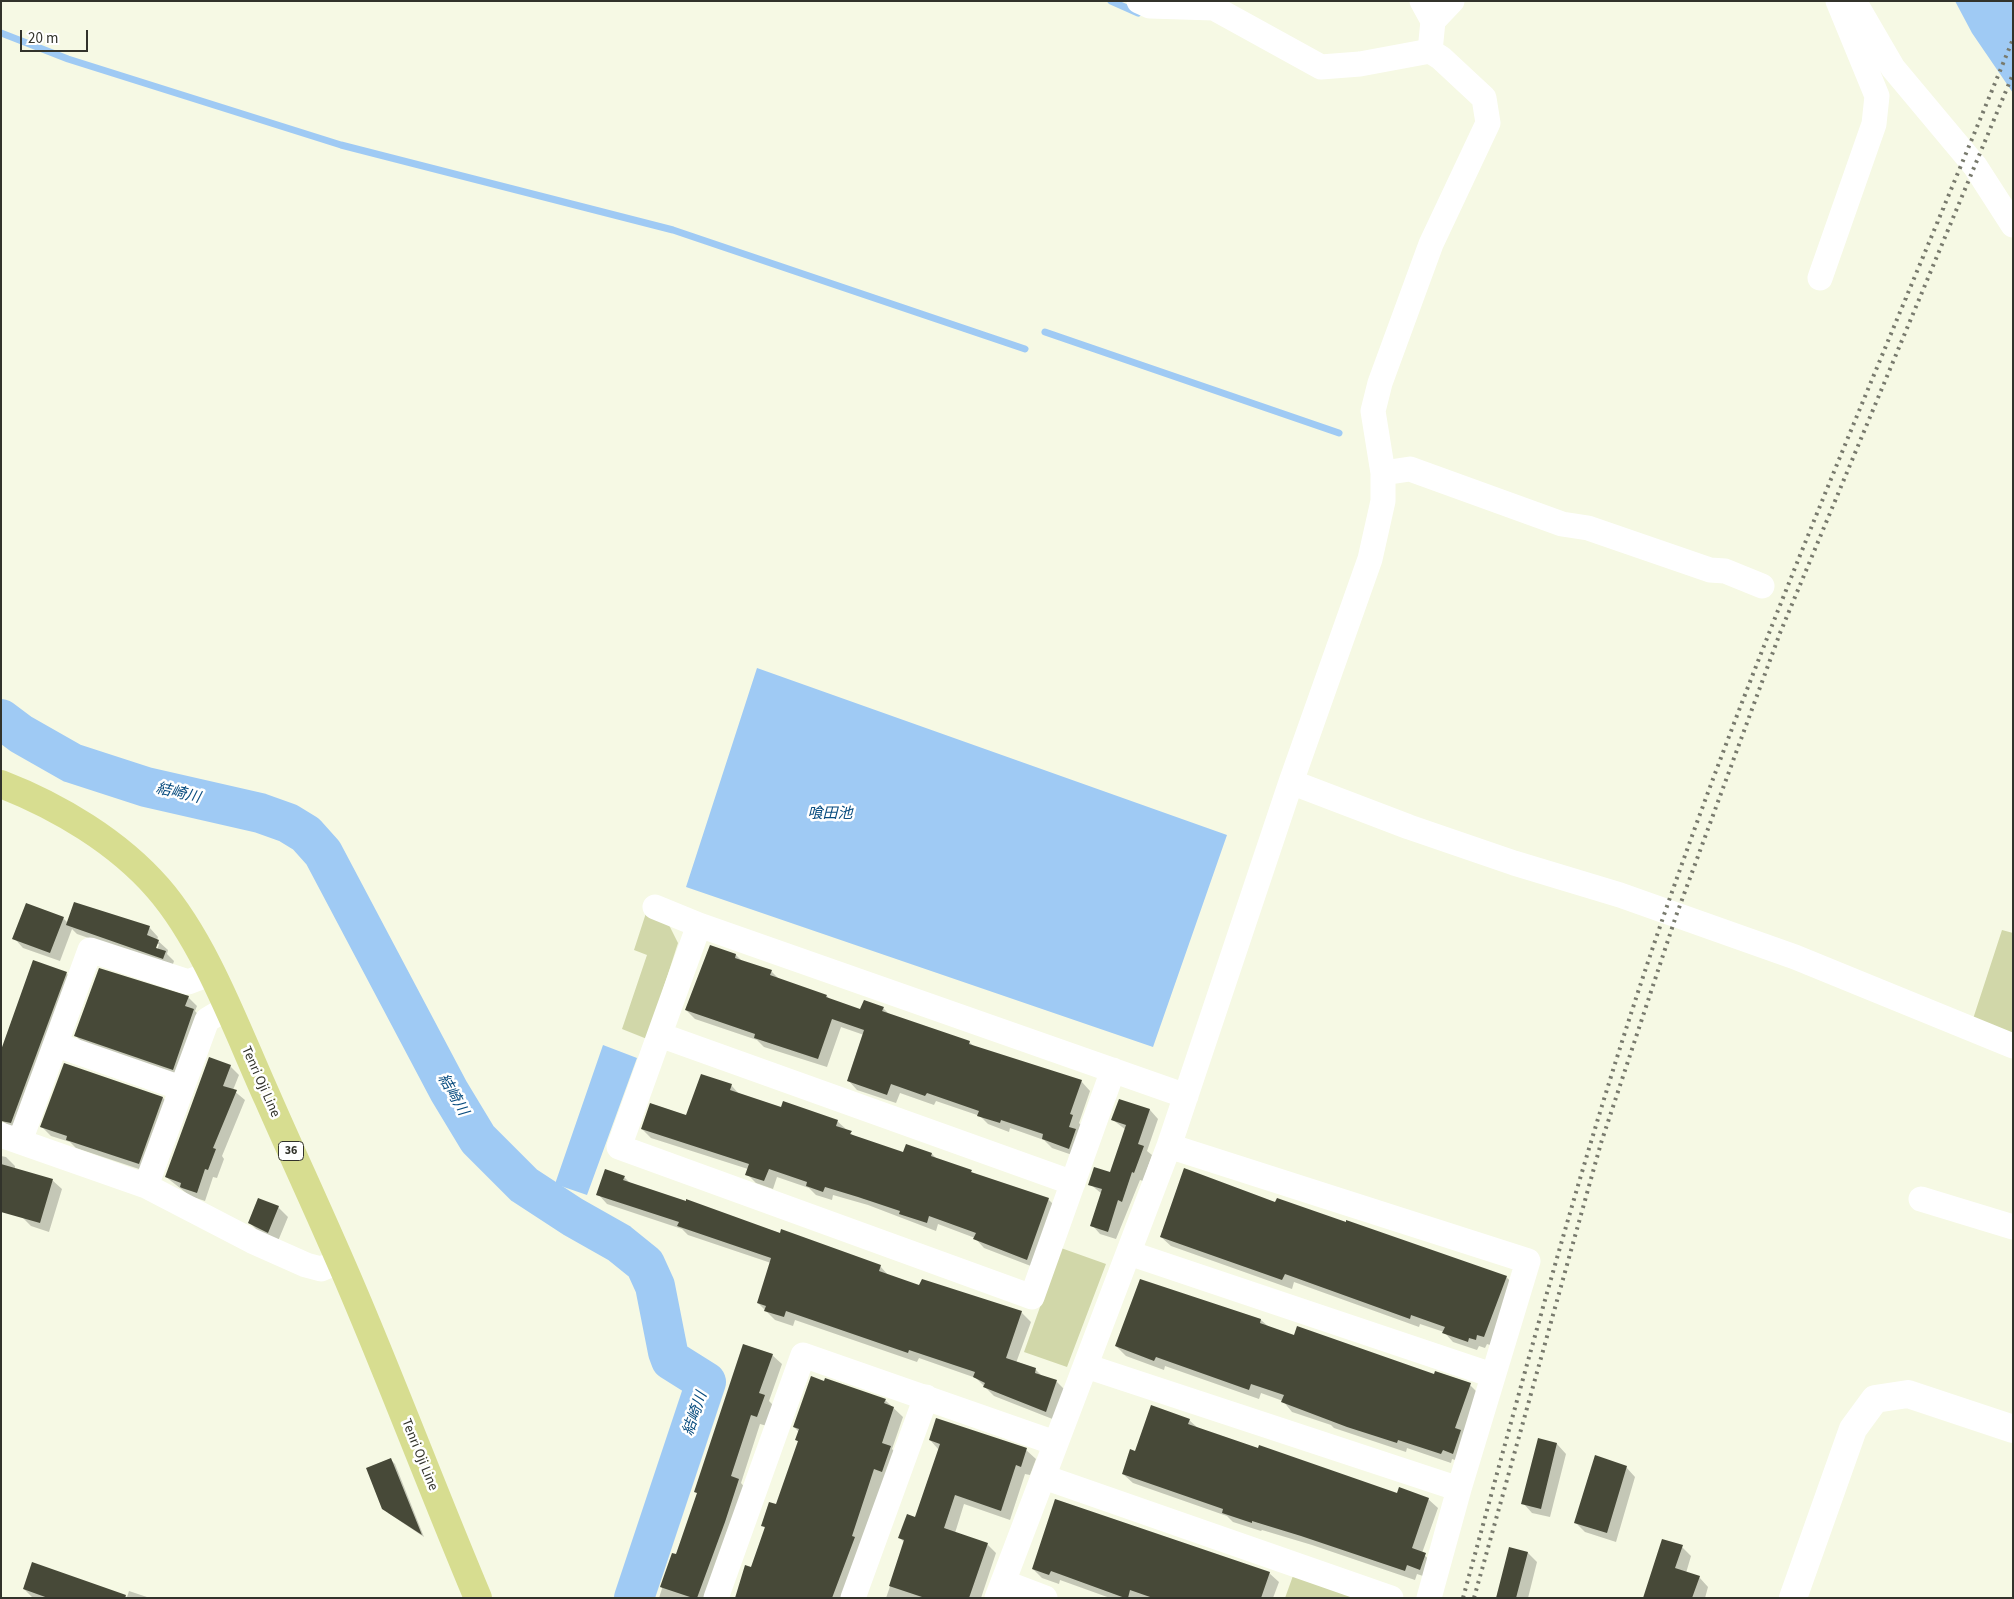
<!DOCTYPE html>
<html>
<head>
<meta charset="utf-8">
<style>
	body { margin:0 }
	#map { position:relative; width:2014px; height:1599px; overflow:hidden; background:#f6f9e4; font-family:"Source Sans 3",sans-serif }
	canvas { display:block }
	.frame { position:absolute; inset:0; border:2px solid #32332b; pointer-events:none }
	.scale { position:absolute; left:20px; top:30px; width:68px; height:22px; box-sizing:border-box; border:2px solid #32332b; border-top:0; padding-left:6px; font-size:15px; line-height:18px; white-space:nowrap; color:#32332b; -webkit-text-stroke:4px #fff; paint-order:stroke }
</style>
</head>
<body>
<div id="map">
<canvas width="2014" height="1599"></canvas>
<div class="frame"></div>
<div class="scale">20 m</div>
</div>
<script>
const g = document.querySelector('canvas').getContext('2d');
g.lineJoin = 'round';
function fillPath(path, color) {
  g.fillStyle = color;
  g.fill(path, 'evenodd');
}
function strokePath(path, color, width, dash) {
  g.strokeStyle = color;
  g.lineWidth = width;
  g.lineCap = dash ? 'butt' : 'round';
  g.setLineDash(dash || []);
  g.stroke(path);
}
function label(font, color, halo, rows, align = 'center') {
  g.font = font + ' "Source Sans 3","Noto Sans JP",sans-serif';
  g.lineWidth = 5;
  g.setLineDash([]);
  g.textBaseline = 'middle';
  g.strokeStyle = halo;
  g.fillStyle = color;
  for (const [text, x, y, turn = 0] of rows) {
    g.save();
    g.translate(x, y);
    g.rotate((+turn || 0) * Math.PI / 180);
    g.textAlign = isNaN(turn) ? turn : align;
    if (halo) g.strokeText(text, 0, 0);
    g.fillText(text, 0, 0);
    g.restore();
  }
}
fillPath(new Path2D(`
	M646,913L667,921L678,943L647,1039L622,1029L647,955L634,950Z
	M2002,930L2013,933V1038L1972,1022Z
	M1061,1248L1106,1264L1067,1367L1024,1352Z
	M1294,1573L1367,1598H1285Z`), '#d1d7a9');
fillPath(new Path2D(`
	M1955,1H2013V93L1972,33Z
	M757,668L1227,835L1153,1047L686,887Z
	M603,1045L637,1058L587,1195L555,1184Z`), '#9fcaf4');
fillPath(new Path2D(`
	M63,918L68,923L149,927L158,937L157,940L168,950L167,954L174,961L172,967L77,934L72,929L60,961L23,948L14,938ZM156,944H159L156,954H153Z
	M711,947L736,955L742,961L771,971L779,979L827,996L831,1001L861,1011L883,1008L890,1015L969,1042L975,1047L1081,1081L1090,1091L1079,1123L1081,1125L1078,1157L1052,1148L1044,1140L1010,1128L1009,1132L988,1124L980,1116L936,1101L934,1105L900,1093L896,1103L857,1090L848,1080L864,1035L841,1027L827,1067L764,1047L757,1040L695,1019L686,1010Z
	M66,973L74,981L19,1129L7,1125L1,1119Z
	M188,997L197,1006L195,1011L202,1019L182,1078L84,1044L75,1035Z
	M65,1064L163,1098L172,1107L148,1172L76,1148L70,1142L51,1136L42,1127Z
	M230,1066L239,1075L233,1090L245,1100L222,1156L224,1159L217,1178L213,1177L205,1201L190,1196L166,1177Z
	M731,1085L740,1095L782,1109L837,1121L856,1138L904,1154H932L937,1159L974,1174L1048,1199L1057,1208L1036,1268L984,1248L975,1238L938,1224L936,1231L868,1205L833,1195L832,1200L816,1195L809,1188L777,1177L773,1189L756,1183L747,1174L748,1169L651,1138L642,1129L687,1117Z
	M1150,1110L1158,1119L1147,1151L1152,1155L1143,1181L1140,1180L1116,1239L1100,1234L1092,1225L1102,1194L1090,1184L1110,1174L1126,1130L1113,1120Z
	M1,1156L6,1157L15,1166V1169L52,1180L62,1189L49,1232L31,1226L22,1217L1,1204Z
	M624,1177L631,1184L880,1266L889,1276L920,1287L1021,1312L1031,1322L1016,1363L1036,1370L1043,1377L1056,1381L1066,1391L1055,1420L994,1396L976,1378L919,1358L917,1362L795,1320L793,1326L775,1320L758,1303L771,1263L688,1235L682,1229L607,1204L598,1194Z
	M1276,1203L1506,1277L1516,1286L1493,1346L1487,1344L1485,1348L1479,1346L1477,1350L1453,1342L1444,1332L1420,1324L1419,1327L1294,1282L1292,1289L1171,1246L1161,1237Z
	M278,1207L288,1217L278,1241L259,1232L250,1223Z
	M1261,1320L1269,1327L1295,1337L1470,1385L1479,1394L1462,1462L1452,1459L1451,1463L1407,1448L1406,1452L1334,1428L1331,1425L1292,1412L1283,1401L1261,1393L1259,1399L1165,1366L1164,1370L1126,1356L1116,1346Z
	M772,1355L782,1364L769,1401L774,1406L767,1426L760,1424L741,1483L747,1490L710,1598H659L673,1554L676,1555Z
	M885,1400L903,1417L892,1449L899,1456L845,1598H736L752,1568L766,1529L762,1525L777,1506L799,1442L796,1440L799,1432L794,1427Z
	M1189,1420L1199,1429L1397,1494L1428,1499L1438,1508L1422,1553L1434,1564L1429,1578L1417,1574L1415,1580L1312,1545L1262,1530L1261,1531L1233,1522L1227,1516L1133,1483L1123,1474L1136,1453Z
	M930,1440L1026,1450L1036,1459L1030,1475L1025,1474L1010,1520L964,1504L955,1533L987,1544L996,1553L981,1598H886L905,1543L900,1538L915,1518L939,1450Z
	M1539,1440L1557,1444L1566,1454L1550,1517L1532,1513L1523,1503Z
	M391,1460L395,1464L424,1537L388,1513Z
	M1626,1467L1635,1477L1616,1542L1585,1532L1576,1523Z
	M1682,1547L1691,1556L1686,1573L1699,1577L1708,1587L1705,1598H1645Z
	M1510,1548L1528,1553L1537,1562L1528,1598H1497Z
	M33,1564L127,1597L129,1591L150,1598H33L24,1589Z
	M1033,1569L1269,1573L1279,1582L1273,1598H1110L1060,1580L1059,1584L1042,1578Z`), '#0003');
strokePath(new Path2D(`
	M1111,1L1138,13
	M1,33L68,59L341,145L673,230L1025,349
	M1045,332L1339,433`), '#9fcaf4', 7);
strokePath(new Path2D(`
	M1,719L21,734L72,763L146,787L260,813L288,823L306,834L323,853L449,1091L478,1139L524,1185L573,1217L619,1243L645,1264L655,1286L668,1352L671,1360L706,1382L634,1598`), '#9fcaf4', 40);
fillPath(new Path2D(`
	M74,902L150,926L147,935L159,940L156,948L166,951L163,959L66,925Z
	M26,903L64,917L50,953L12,939Z
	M710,945L736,954L735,958L772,970L770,975L827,995L826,997L860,1009L864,1000L884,1007L882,1011L970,1041L969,1044L1082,1080L1070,1114L1073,1115L1069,1127L1076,1129L1069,1149L1042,1139L1043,1134L1001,1120L1000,1123L977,1116L979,1111L927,1093L925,1096L891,1084L887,1095L847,1081L864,1030L832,1019L818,1059L754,1038L755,1034L685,1010Z
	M33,960L67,972L11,1123L1,1121V1050Z
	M99,968L189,996L185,1006L194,1009L173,1070L74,1036Z
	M209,1057L231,1065L223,1086L237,1090L213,1148L216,1149L208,1170L205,1169L197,1193L182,1188L180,1187L181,1183L165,1177Z
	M64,1063L163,1097L139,1164L66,1140L67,1136L40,1127Z
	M701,1074L732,1084L730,1090L781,1107L783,1101L838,1120L836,1126L852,1131L850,1134L903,1152L906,1144L932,1153L931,1156L972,1170L971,1172L1049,1198L1027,1260L973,1239L976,1233L929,1216L927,1223L899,1214L900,1211L858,1197L825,1187L823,1192L806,1186L807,1182L769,1169L764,1181L745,1175L749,1164L641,1129L650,1103L686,1115Z
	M1119,1099L1150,1109L1138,1144L1144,1146L1134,1173L1132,1172L1122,1202L1118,1200L1108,1232L1090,1226L1102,1189L1088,1185L1094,1167L1110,1172L1126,1125L1111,1120Z
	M1,1164L53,1179L40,1223L1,1212Z
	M1184,1168L1275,1202L1277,1198L1346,1222V1220L1507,1276L1484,1337L1477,1335L1476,1340L1469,1338L1468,1342L1442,1333L1445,1327L1411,1315L1410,1319L1285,1274L1282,1280L1160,1237Z
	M605,1169L625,1176L623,1180L686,1201V1199L780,1233L781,1229L881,1265L879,1271L919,1285L922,1279L1022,1311L1006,1358L1036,1368L1035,1373L1057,1380L1046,1412L983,1387L985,1383L973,1377L975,1372L909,1350L908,1353L786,1311L784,1317L764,1311L766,1306L757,1303L771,1258L677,1226L679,1222L596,1195Z
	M258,1198L279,1206L268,1233L248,1223Z
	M1140,1279L1261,1319L1260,1323L1294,1335L1297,1326L1434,1374L1435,1371L1471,1383L1455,1428L1461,1430L1453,1454L1443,1450L1441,1454L1398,1440L1397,1443L1347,1427L1281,1402L1284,1395L1251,1384L1249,1390L1156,1357L1154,1361L1115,1346Z
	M743,1344L773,1354L759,1393L765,1395L757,1417L751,1415L731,1476L739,1479L725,1522L697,1598H693L660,1587L672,1553L676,1554L697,1493L694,1492Z
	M811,1376L824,1381L825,1378L886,1399L884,1403L894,1407L882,1443L891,1446L882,1472L874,1469L852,1536L855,1537L832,1598H735L745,1565L751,1567L765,1527L761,1526L769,1502L776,1504L798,1441L795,1440L799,1429L793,1427Z
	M1151,1405L1190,1419L1188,1424L1258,1448L1259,1445L1397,1493L1399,1487L1429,1498L1412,1548L1426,1553L1420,1570L1407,1565L1405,1571L1301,1536L1252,1521V1523L1222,1513L1223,1509L1122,1474L1130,1449L1135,1451Z
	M936,1418L1027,1448L1021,1467L1016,1465L1001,1511L955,1495L944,1528L988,1543L969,1598H925L889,1586L904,1540L898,1538L907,1514L915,1517L940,1444L929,1440Z
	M1538,1438L1557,1443L1541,1509L1521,1504Z
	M1595,1455L1627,1466L1607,1533L1574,1523Z
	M391,1458L422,1535L382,1509L366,1468Z
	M1055,1499L1270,1572L1261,1598H1153L1130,1590L1128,1598H1125L1051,1571L1049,1575L1032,1569Z
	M1662,1539L1683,1545L1675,1568L1700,1576L1692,1598H1643Z
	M1509,1547L1528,1552L1516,1598H1496Z
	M32,1562L126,1595L125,1598H48L23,1589Z`), '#474938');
strokePath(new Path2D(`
	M1422,1L1433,21L1430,51
	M1854,1L1893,68L1975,166L2013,225
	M1433,21L1452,1
	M1820,278L1874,124L1877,96L1838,1
	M1383,473L1410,469L1562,524L1588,528L1710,570L1725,571L1762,586
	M1291,782L1409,827L1514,863L1620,895L1795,957L2013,1046
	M655,907L699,925L1186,1096
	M699,925L619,1147L1032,1297L1113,1070
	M660,1035L1073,1183
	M57,1045L181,1088
	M1,1135L146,1186L252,1241L306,1265L321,1269L340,1261
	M20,1141L90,950L188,982L212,973
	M1169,1146L1528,1261L1459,1489L1429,1598
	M146,1186L207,1020L227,1008
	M1921,1199L2013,1227
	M1129,1253L1492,1375
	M1086,1366L1459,1489
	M1044,1477L1391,1598
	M1003,1582L1045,1598
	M716,1598L803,1355L1055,1443
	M853,1598L926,1397
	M997,1598L1169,1146L1291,782L1370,559L1383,501V473L1373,411L1380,383L1431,244L1488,123L1484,98L1441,58L1430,51L1360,64L1321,67L1214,8L1150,6L1139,1`), '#fff', 25);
strokePath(new Path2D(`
	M1793,1598L1853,1429L1875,1399L1908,1394L2013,1429`), '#fff', 28);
strokePath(new Path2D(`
	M1,784C58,806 118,842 158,888C206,943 238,1033 268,1099C296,1163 326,1227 353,1291C396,1392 435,1496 478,1598`), '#d7dd90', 28);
strokePath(new Path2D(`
	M1463,1598C1526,1368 1587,1137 1665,912C1768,616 1895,329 2013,39
	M1474,1598L1601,1143L1676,916L1780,633L2013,74`), '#787a6d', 4, [2.5, 5]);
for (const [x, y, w] of [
	[291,1151,25]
]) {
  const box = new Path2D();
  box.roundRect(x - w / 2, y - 9.5, w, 19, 4);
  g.fillStyle = '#fff';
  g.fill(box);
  strokePath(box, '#32332b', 1);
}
label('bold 12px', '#32332b', null, [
	["36",291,1151]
]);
label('14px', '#32332b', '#fff', [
	["Tenri Oji Line",260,1082,66],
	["Tenri Oji Line",419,1455,68]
]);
label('italic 15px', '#084c7f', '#fff', [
	["結崎川",178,794,13],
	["喰田池",830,815],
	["結崎川",452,1095,60],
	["結崎川",696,1414,-71]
]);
</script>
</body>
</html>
